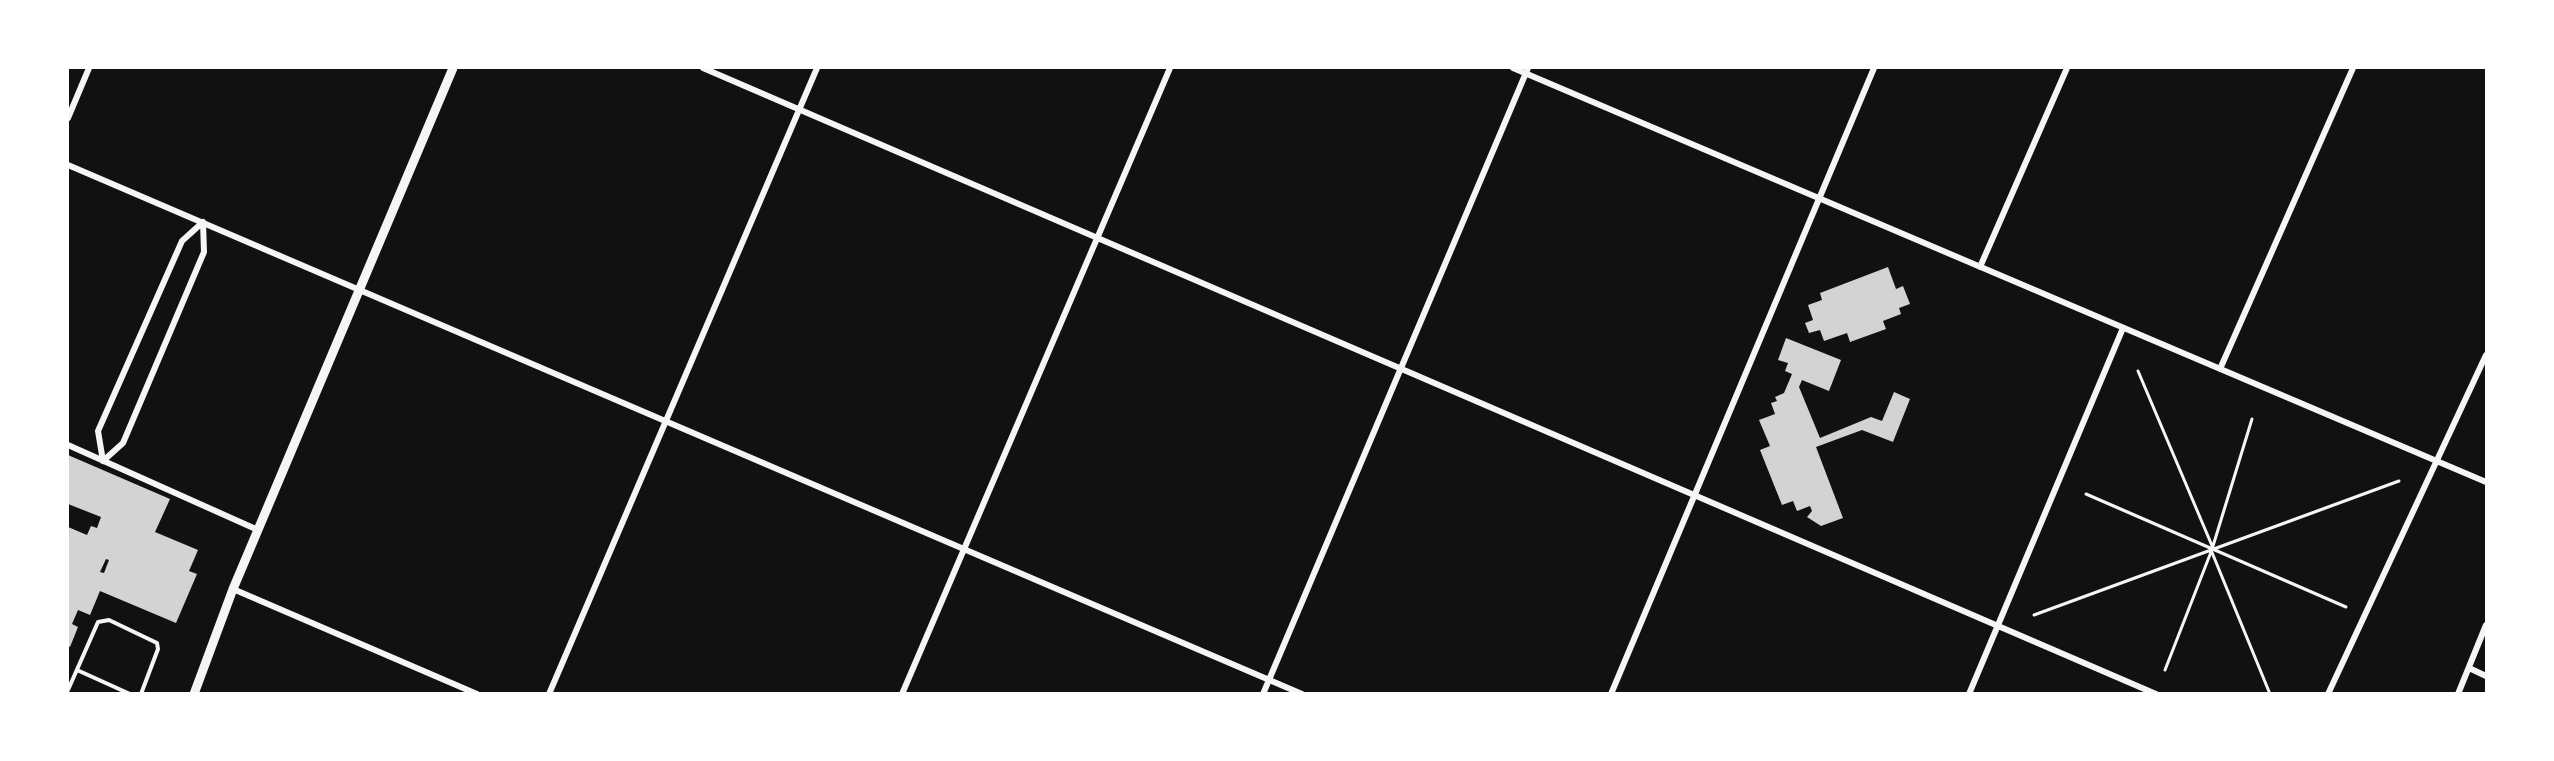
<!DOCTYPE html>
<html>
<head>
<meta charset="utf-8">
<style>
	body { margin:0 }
	#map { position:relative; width:2554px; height:761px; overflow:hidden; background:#111; font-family:Figtree,sans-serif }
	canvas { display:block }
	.frame { position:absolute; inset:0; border:69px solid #fff; pointer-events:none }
</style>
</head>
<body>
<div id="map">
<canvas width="2554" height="761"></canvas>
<div class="frame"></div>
</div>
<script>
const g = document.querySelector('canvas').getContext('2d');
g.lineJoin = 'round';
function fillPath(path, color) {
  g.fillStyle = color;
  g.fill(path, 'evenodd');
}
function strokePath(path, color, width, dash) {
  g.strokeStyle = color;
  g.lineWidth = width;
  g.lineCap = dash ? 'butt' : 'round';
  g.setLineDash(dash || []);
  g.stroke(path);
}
fillPath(new Path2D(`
	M1888,267L1896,289L1903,286L1910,304L1899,308L1901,314L1883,321L1886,329L1850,342L1847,333L1824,341L1820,330L1809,333L1805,323L1813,320L1808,305L1822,300L1820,293Z
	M1786,338L1841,360L1829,391L1802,380L1799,387L1820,438L1871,417L1882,421L1894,392L1910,399L1893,442L1862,430L1816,447L1843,518L1821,526L1807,517L1812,511L1810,506L1797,511L1793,501L1782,505L1760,450L1770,446L1759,420L1775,414L1771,403L1777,401L1775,397L1784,393L1792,374L1785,371L1788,363L1778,360Z
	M68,455L170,499L155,532L198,550L189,571L197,574L176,623L100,591L90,615L78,610L72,624L78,627L70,647L68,646V527L87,535L91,526L97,528L101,517L68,504ZM106,559L109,560L104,573L100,572Z`), '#d3d3d3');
strokePath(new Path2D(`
	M2138,371L2213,548L2211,550L2270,694
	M2086,494L2346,607
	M2213,546L2252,419
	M2034,615L2399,481
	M2165,670L2211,552`), '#f5f5f5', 3);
strokePath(new Path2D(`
	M77,670L130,694
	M68,690L98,622L109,620L157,643L158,649L141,694`), '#f5f5f5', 4);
strokePath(new Path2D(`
	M703,68L2156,694
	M1513,68L2486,482
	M68,118L89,68
	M68,165L1302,694
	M1980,267L2067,68
	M2220,369L2353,68
	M68,445L258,530
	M103,461L98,431L182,241L203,222
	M103,461L123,443L204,252L203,222
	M233,589L477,694
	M2469,668L2486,676
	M549,694L817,68
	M902,694L1170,68
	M1263,694L1528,68
	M1611,694L1874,68
	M1969,694L2123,328
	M2328,694L2486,355
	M2458,694L2486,625`), '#f5f5f5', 6);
strokePath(new Path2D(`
	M194,694L233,589L453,68`), '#f5f5f5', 9);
</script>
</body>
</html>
